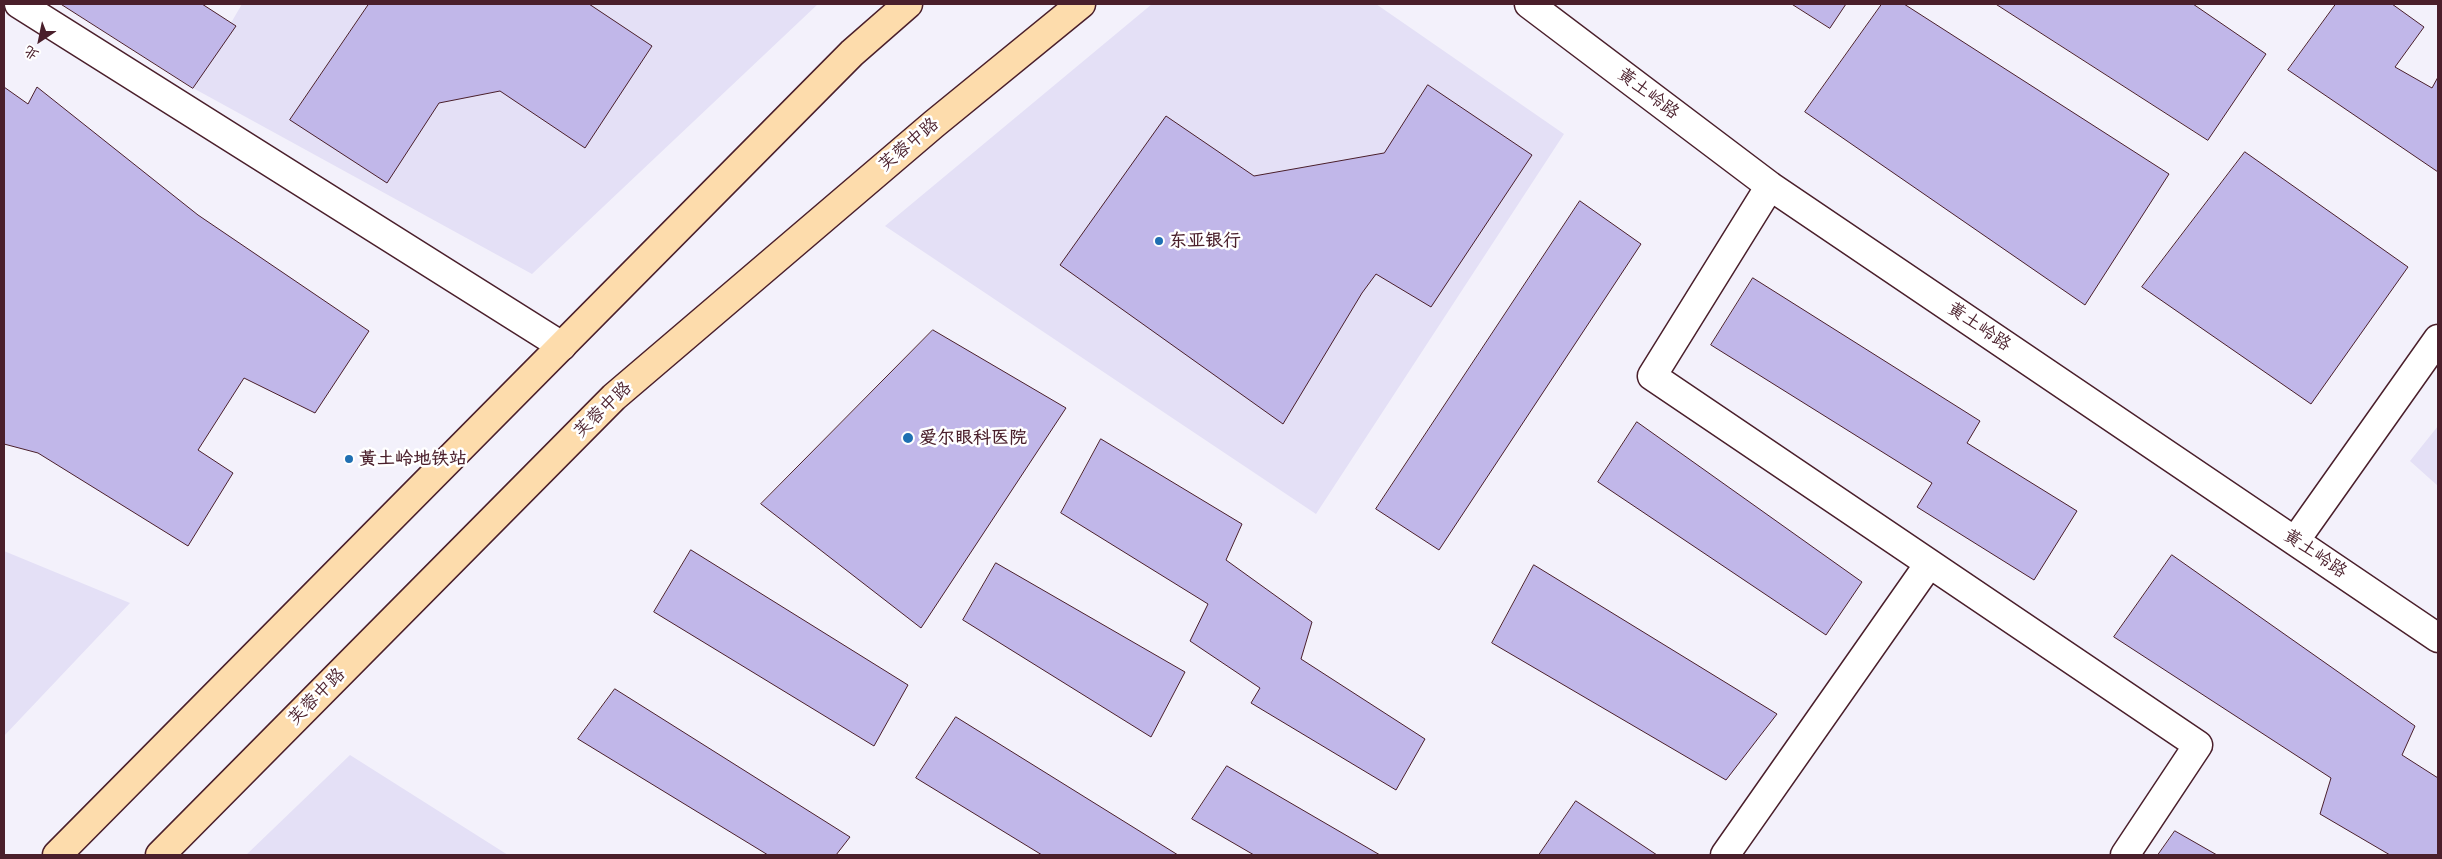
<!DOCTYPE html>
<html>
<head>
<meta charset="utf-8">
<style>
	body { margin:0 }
	#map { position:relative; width:2442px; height:859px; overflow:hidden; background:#f3f1fb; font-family:Caveat,"LXGW WenKai TC",sans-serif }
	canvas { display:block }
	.frame { position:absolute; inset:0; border:5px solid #4a1f2b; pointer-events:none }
	.north { position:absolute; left:15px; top:15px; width:50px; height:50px; -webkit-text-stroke:4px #fff; paint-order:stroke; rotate:214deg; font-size:14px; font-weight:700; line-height:20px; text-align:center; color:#4a1f2b }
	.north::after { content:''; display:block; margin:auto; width:18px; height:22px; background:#4a1f2b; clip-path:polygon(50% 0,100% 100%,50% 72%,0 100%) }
</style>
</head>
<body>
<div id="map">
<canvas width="2442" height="859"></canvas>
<div class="frame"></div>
<div class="north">北</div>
</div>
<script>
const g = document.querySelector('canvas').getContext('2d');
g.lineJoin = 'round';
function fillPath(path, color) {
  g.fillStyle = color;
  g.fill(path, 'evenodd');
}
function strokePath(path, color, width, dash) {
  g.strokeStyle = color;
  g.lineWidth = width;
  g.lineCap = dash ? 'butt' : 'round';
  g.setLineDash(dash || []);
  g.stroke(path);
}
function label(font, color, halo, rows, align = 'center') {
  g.font = font + ' Caveat,"LXGW WenKai TC",sans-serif';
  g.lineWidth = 5;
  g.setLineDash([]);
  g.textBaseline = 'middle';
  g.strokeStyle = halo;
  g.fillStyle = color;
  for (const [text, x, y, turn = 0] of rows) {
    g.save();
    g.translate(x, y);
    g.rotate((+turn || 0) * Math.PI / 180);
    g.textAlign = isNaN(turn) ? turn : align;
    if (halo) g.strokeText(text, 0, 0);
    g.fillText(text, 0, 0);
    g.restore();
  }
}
fillPath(new Path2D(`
	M242,4H818L532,274L193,88Z
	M1152,4H1376L1564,134L1316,514L885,226Z
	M2438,426V486L2410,461Z
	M4,551L130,603L4,736Z
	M350,755L508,855H246Z`), '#e4e0f6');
const building = new Path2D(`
	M61,4H202L236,26L193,88Z
	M369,4H589L652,46L585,148L500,91L439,103L387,183L290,120Z
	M1792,4H1846L1830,28Z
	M1882,4H1904L2169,174L2085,305L1805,112Z
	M1996,4H2193L2266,54L2208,140Z
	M2336,4H2392L2424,27L2395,67L2432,88L2438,77V172L2288,70Z
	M1428,85L1532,155L1431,307L1376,274L1362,293L1283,424L1060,265L1166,116L1254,176L1384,153Z
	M4,87L28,104L37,87L198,215L369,331L315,413L244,378L198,450L233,473L188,546L38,453L4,444Z
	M2245,152L2408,267L2311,404L2142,287Z
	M1580,201L1641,244L1439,550L1376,509Z
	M1753,278L1980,421L1967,443L2077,511L2034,580L1917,507L1932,483L1711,345Z
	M933,330L1066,408L921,628L761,504Z
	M1637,422L1862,582L1826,635L1598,482Z
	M1101,439L1242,524L1226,560L1312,622L1301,659L1425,739L1396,790L1251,703L1260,688L1190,641L1208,604L1061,513Z
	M691,550L908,685L874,746L654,612Z
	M2172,555L2415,726L2402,755L2438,778V855H2390L2320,814L2331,778L2114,637Z
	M996,563L1185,672L1151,737L963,620Z
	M1534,565L1777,714L1726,780L1492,643Z
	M615,689L850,837L836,855H768L578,739Z
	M956,717L1178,855H1042L916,778Z
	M1227,766L1380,855H1254L1192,819Z
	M1576,801L1657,855H1539Z
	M2175,831L2217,855H2158Z`);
fillPath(building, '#c1b7e9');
strokePath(building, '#4a1f2b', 1);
const minor = new Path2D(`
	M19,4L562,346
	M1529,4L1770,186L2438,638
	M1770,186L1652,376L2198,745L2125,855
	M2295,541L2438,339
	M1725,855L1929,564`);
const major = new Path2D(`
	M57,855L852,53L908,4
	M160,855L614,397L934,124L1081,4`);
strokePath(minor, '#4a1f2b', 31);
strokePath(major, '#4a1f2b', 31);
strokePath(minor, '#fff', 28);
strokePath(major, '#fddcac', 28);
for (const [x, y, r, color] of [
	[1159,241,5,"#1f6fb2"],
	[908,438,6,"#1f6fb2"],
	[349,459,5,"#1f6fb2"]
]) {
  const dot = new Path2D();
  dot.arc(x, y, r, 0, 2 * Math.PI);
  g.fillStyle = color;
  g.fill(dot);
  strokePath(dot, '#fff', 2);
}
label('18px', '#4a1f2b', '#fff', [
	["黄土岭路",1648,94,37],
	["芙蓉中路",909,145,-40],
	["黄土岭路",1979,327,34],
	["芙蓉中路",603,410,-44],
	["黄土岭路",2315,554,34],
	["芙蓉中路",317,697,-45]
]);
label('bold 18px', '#4a1f2b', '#fff', [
	["东亚银行",1169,241],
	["爱尔眼科医院",919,438],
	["黄土岭地铁站",359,459]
], 'left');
</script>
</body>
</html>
